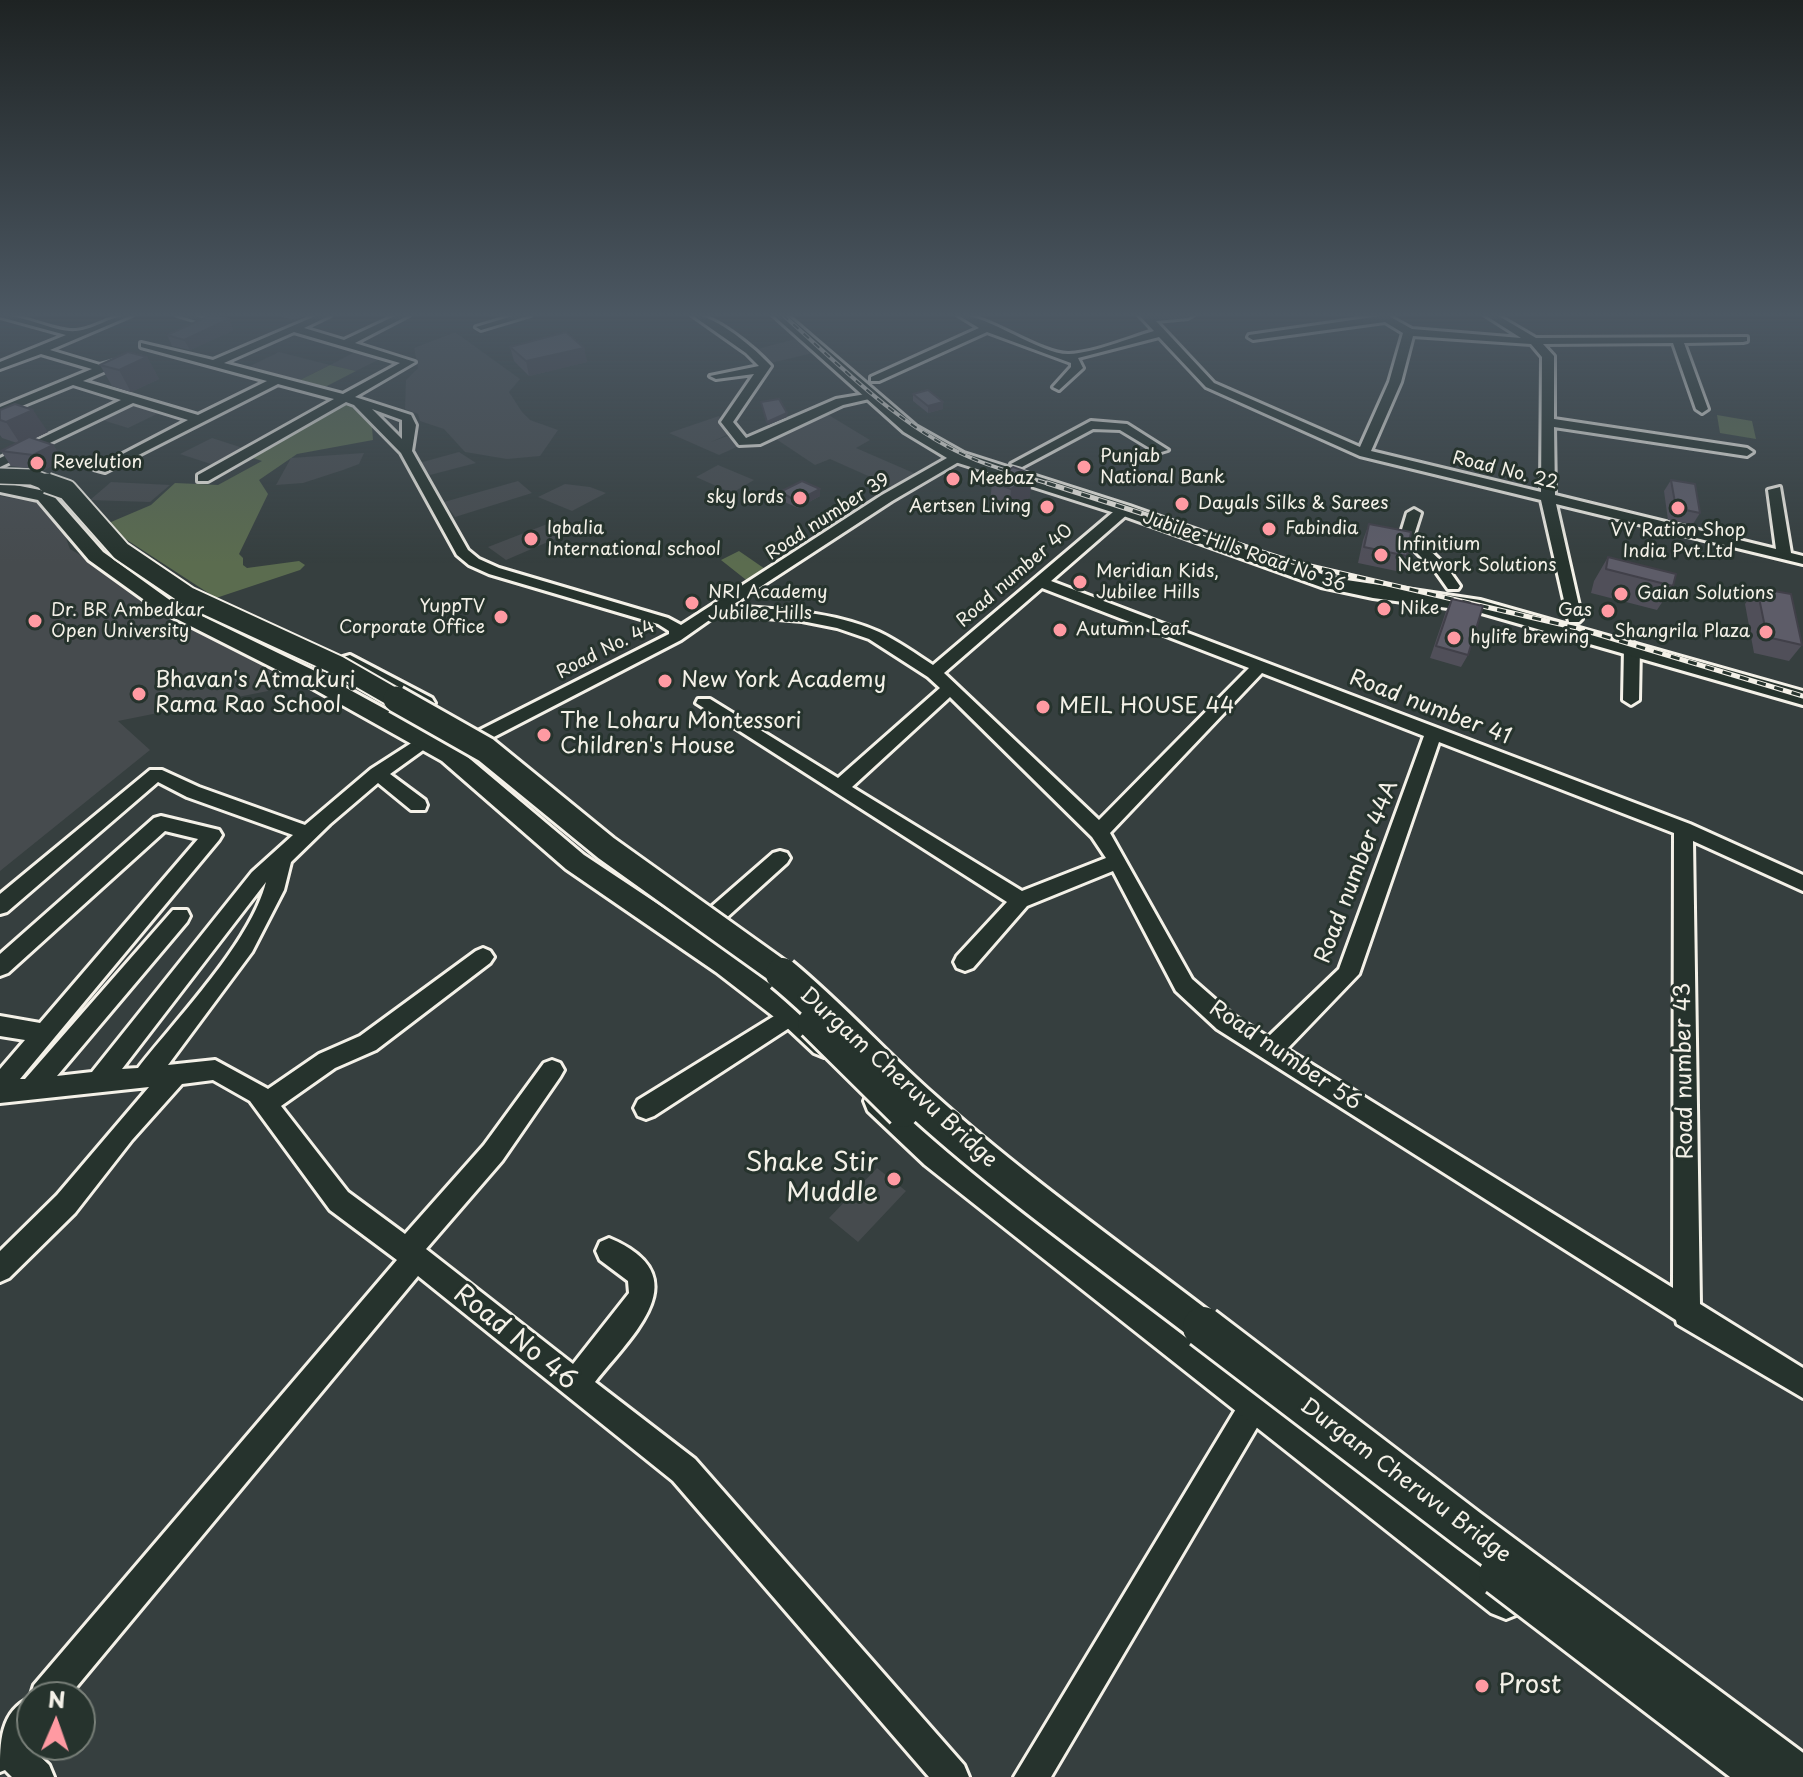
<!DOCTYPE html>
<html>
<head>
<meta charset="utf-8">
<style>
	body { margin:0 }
	#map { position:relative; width:1803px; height:1777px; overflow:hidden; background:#363f3f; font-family:"Playpen Sans",sans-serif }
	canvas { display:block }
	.north { position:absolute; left:16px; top:1681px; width:80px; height:80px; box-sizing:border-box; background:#26332d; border:2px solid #787f78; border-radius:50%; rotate:2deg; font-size:22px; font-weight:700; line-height:32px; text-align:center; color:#f4f1e8 }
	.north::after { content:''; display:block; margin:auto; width:28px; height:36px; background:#ff9aa2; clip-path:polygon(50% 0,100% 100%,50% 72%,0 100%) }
</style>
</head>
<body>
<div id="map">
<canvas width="1803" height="1777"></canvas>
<div class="north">N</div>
</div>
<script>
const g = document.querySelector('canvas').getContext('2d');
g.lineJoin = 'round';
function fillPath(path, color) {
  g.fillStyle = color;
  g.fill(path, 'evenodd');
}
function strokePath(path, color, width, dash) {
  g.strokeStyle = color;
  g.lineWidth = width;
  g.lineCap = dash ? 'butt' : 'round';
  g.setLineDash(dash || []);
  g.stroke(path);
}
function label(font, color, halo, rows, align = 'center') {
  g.font = font + ' "Playpen Sans",sans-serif';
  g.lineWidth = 6;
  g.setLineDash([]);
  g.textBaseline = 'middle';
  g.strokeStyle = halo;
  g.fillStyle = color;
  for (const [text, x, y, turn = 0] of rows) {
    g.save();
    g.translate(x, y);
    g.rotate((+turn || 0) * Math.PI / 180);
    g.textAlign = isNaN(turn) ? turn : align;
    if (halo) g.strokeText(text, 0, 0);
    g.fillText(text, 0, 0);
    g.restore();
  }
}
fillPath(new Path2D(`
	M455,332L520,379L509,392L522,412L530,420L558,430L540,456L507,459L465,452L444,429L420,421L418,414L405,409L406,380L418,368L414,348Z
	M795,339L813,353L771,363L754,350Z
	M279,352L330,365L355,352L382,358L356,371L330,365L300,380L248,367Z
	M127,404L159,413L128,428L96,418Z
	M827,414L870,440L856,448L916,474L893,487L830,459L815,465L773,437Z
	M719,416L729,434L711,442L727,436L741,445L719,455L669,433Z
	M212,438L246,449L214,465L180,454Z
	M459,452L476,463L430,475L419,463Z
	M364,453L359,464L343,470L303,483L276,485L291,458Z
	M718,465L754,480L732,493L696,477Z
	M518,481L532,493L455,517L444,502Z
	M111,482L170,485L150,502L90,500Z
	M565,484L590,487L606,493L572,511L538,497Z
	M0,496L41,503L57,515L70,549L113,574L318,681L118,721L150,750L0,871Z
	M555,521L571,532L506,560L488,547Z
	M877,1168L906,1191L858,1242L829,1218Z`), '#464b4e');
fillPath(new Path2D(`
	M330,365L356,371L325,387L300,380Z
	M347,402L372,427L373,440L297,454L259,480L268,494L239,554L243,558V565L247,568L299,561L305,565L300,570L216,598L104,525L151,505L175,483L218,485L262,461L247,456Z
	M1717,415L1752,421L1756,439L1720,433Z
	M739,551L768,571L750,583L721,560Z`), '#5b6c4f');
const minor = new Path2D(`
	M0,315C24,315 57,333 76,331C96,329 111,315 132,315L50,350L100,365L129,357V361L83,381L198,415L267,381L141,347V343L213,360L318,315H331L304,328L344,340L397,315H409L355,343L415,362L355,397L411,415L416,425L412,451L468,550L479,559L499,568L668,618L681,625L882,495L954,454H962V460L892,501L731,606C781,610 833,611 879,632C898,641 916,654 933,665L1119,507H1129V513L1051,581L1690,824L1803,875V891L1693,841L1700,1304L1803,1368V1398L1677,1324L1676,1320L1217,1029L1176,991L1113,871L1027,906L973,968L965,971L957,968L954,962L957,956L1007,902L696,703L698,699H710L838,778L940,688L928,677L869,639L837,628L802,621L718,614L681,640L486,741H474L471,737L474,733L669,634V631L658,624L489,574L469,565L457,555L401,453L354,405L346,402L208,481H198V475L334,399L278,384L105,472L94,469L188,420L133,403L0,467V458L121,400L73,385L0,415V407L92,369L41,354L0,369V362L66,335L0,317ZM294,332L400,363L343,394L224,363ZM372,409L402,420V439ZM1042,588L1249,668L1099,820L944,673ZM1262,673L1424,736L1339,969L1268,1037L1233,1015L1192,979L1110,833ZM950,697L1092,837L1106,858L1022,891L852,787ZM1439,742L1674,833L1673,1288L1287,1049L1359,974Z
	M177,315H193L208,320L203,323Z
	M516,315H531L481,330L476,327Z
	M692,315C713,313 756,349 771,366L733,422L746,438L836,399L872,393L878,397L843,405L760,444L739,445L721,422L754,374L716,379L710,376L759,366L746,353Z
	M958,315C985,313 1041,355 1069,354C1094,353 1129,338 1154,331L1139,315H1193L1188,318L1156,321L1214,383L1360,447L1389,382L1403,333L1385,322L1253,340L1248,337L1249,335L1387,315L1412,329L1521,338L1485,315H1497L1536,338L1747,337V341L1743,342L1684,343L1708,409L1702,413L1696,409L1673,343L1543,344L1554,356V419L1747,448L1753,452L1747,456L1554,427L1555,495L1776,549L1768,490L1780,487L1791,553L1803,556V564L1556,504L1582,619L1579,622H1569L1541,500L1360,456L1206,387L1159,337L1078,358L1083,368L1059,390L1053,387L1071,367V363L987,332L879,381H871V377L979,328ZM1413,336L1531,344L1542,357L1541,492L1371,451L1401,382Z
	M1091,421L1127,424L1168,450L1158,453L1120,430L1093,429L1022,467L1011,464Z
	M1414,509L1421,513L1414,535L1446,566L1460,586L1458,589H1448L1436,572L1400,536L1407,513Z
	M1632,642L1640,647L1639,700L1631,705L1623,700L1624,647Z
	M427,733L436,739L433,743L390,774L425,800L427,805L425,810H411L378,783L330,824L291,862L284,890L252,952L168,1065L215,1060L268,1089L319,1054L360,1036L476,951L483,948L490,951L494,957L490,963L376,1050L335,1068L281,1106L348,1192L405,1234L484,1145L544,1063L552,1060L560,1063L564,1070L560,1077L502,1161L426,1249L573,1364L629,1293L628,1281L600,1260L596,1251L600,1242L609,1238C700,1276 633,1334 595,1382L695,1459L964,1765L969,1777H929L673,1481L418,1276L68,1697H32V1742L29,1746L49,1765L54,1777H12L5,1770L0,1772C0,1743 0,1711 30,1698L34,1685L397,1260L330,1210L250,1101L213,1080L182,1084L132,1140L75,1213L9,1278L0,1282V1251L57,1195L149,1087L0,1103V1069L25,1040L0,1036V1016L40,1023L198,839L165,831L8,973L0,976V954L154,818L161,816L219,830L222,835L219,840L20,1079H25L173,910H187L190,916L187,922L57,1076L92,1072L252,872L293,835L187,797L158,782L7,912L0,914V894L150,770H162L199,787L305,825L371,769ZM266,882C251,942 177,1018 138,1068L122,1069Z
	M780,851L787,853L790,858L787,863L725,919H711L708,913L711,907L773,853Z
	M792,1005L800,1007L803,1014L800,1021L654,1116L646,1119L638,1116L634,1108L638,1100Z
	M1255,1390L1265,1394L1269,1404L1265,1414L1051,1777H1014L1245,1394Z`);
const major = new Path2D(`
	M773,315H787L916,426L964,453L1130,506L1333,578L1480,600L1803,691V705L1478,612L1373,598L1321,587L1118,514L952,461L904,432Z
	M0,482L50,492L103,552L171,601L317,672L458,749L584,855L736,956L802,1005L834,1035L839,1044L834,1053L824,1057L814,1053L782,1023L716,972L566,869L442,761L301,682L157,609L89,560L38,500L0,492Z
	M350,655L432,698L435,703L432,708H416L343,667L339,662L343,657Z
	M879,1087L890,1091L947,1143L1521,1583L1527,1598L1521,1613L1506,1619L1491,1613L925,1165L868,1111L864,1101L868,1091Z`);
strokePath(minor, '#f4f1e8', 6);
strokePath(major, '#f4f1e8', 6);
fillPath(minor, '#26332d');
fillPath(major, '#26332d');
const railFar1 = new Path2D(`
	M783,315C842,367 902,430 976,460C1001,470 1027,477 1053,485`);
const rail = new Path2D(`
	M1047,483L1293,562L1577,628L1803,696`);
strokePath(railFar1, '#f4f1e8', 4);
strokePath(rail, '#f4f1e8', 5);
strokePath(railFar1, '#26332d', 2, [7]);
strokePath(rail, '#26332d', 3, [9]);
const majorBridgeFar4 = new Path2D(`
	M0,476L32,477L53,485`);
const majorBridgeFar3 = new Path2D(`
	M47,483L67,490L121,551L189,597L339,666L400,701`);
const majorBridgeFar2 = new Path2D(`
	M396,699L486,750L606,848L785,976`);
const majorBridgeFar1 = new Path2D(`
	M782,974C833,1016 875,1064 924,1107C1013,1187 1111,1256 1206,1329
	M814,1023L903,1111`);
const majorBridge = new Path2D(`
	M1203,1327L1468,1529L1802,1777
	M1499,1575L1763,1777`);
strokePath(majorBridgeFar4, '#f4f1e8', 18, []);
strokePath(majorBridgeFar3, '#f4f1e8', 23, []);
strokePath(majorBridgeFar2, '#f4f1e8', 31, []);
strokePath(majorBridgeFar1, '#f4f1e8', 38, []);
strokePath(majorBridge, '#f4f1e8', 46, []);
strokePath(majorBridgeFar4, '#26332d', 15);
strokePath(majorBridgeFar3, '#26332d', 19);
strokePath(majorBridgeFar2, '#26332d', 25);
strokePath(majorBridgeFar1, '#26332d', 32);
strokePath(majorBridge, '#26332d', 40);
fillPath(new Path2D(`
	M274,315H306L295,320Z
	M234,330L190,350L172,346L167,335Z
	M510,347L584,348L587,362L529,376L514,361Z
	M147,357L159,379L131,392L112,386L100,365Z
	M913,394L943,409L928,413L913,401Z
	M0,410L48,432L33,439L53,445L63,460L44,470L11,466L1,451L17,443L2,438L0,435Z
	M1671,480L1700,513L1693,524L1668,520L1664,491Z
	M992,482L1030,497L1009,512L990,505Z
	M780,492L820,496L798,508L780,500Z
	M1369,524L1407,556L1401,572L1358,563L1363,540Z
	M1608,557L1673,586L1657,610L1591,593L1594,581Z
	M1757,588L1802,645L1789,661L1754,653L1745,604Z
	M1452,599L1468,655L1461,667L1430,658L1446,611Z`), '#504f59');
fillPath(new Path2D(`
	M293,315H306L295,320Z
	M229,319L234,330L190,350L184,340Z
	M584,348L587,362L529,376L526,361Z
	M147,357L159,379L131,392L119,370Z
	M943,402V409L928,413V406Z
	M33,410L48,432L21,445L6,422Z
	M787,413V417L768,425L767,422Z
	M53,445L63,460L44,470L33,455Z
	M1032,474L1030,497L1009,512L1011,489Z
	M820,489V496L798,508L797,501Z`), '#414049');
const building = new Path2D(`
	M211,315L229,319L184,340L167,335Z
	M566,332L584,348L526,361L510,347Z
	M128,352L147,357L119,370L100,365Z
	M928,390L943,402L928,406L913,394Z
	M779,399L787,413L767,422L761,402Z
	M15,404L33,410L6,422L0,420V410Z
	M29,437L53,445L33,455L1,451Z
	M1013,467L1032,474L1011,489L992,482Z
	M1671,480L1695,484L1700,513L1676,508Z
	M802,481L820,489L797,501L780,492Z
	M1369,524L1411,532L1407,556L1364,547Z
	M1608,557L1676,574L1673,586L1606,569Z
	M1757,588L1791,594L1802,645L1767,637Z
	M1452,599L1483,606L1468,655L1436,646Z`);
fillPath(building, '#5d5c68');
strokePath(building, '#414049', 2);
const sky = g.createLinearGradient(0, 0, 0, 563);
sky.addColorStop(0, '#1e2323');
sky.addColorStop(0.56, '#4c5863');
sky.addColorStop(1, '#4c586300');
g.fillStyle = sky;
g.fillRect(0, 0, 1803, 563);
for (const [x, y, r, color] of [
	[37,463,8,"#ff9aa2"],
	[1084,467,8,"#ff9aa2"],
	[953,479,8,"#ff9aa2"],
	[800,498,8,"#ff9aa2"],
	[1182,504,8,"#ff9aa2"],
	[1047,507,8,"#ff9aa2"],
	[1678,508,8,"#ff9aa2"],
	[1269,529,8,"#ff9aa2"],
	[531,539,8,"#ff9aa2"],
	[1381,555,8,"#ff9aa2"],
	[1080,582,8,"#ff9aa2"],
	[1621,594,8,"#ff9aa2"],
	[692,603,8,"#ff9aa2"],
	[1384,609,8,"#ff9aa2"],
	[1608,611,8,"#ff9aa2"],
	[501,617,8,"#ff9aa2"],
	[35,621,8,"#ff9aa2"],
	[1060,630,8,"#ff9aa2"],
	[1766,632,8,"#ff9aa2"],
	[1454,638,8,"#ff9aa2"],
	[665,681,8,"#ff9aa2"],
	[139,694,8,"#ff9aa2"],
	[1043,707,8,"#ff9aa2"],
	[544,735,8,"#ff9aa2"],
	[894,1179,8,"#ff9aa2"],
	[1482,1686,8,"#ff9aa2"]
]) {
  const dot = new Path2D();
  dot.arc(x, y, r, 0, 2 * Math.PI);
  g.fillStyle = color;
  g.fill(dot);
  strokePath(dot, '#26332d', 3);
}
label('18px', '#f4f1e8', '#26332d', [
	["Punjab",1100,457],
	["National Bank",1100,478],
	["Revelution",53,463],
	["Meebaz",969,479],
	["sky lords",784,498,"right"],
	["Dayals Silks & Sarees",1198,504],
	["Aertsen Living",1031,507,"right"],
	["Iqbalia",547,529],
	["International school",547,550],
	["Fabindia",1285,529],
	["VV Ration Shop",1678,531,"center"],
	["India Pvt.Ltd",1678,552,"center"],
	["Infinitium",1397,545],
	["Network Solutions",1397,566],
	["Meridian Kids,",1096,572],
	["Jubilee Hills",1096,593],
	["NRI Academy",708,593],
	["Jubilee Hills",708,614],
	["Gaian Solutions",1637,594],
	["YuppTV",485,607,"right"],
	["Corporate Office",485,628,"right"],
	["Nike",1400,609],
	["Dr. BR Ambedkar",51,611],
	["Open University",51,632],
	["Gas",1592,611,"right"],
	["Autumn Leaf",1076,630],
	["Shangrila Plaza",1750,632,"right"],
	["hylife brewing",1470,638]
], 'left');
label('18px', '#f4f1e8', '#26332d', [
	["Road No. 22",1505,471,14],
	["Road number 39",828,517,-33],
	["Jubilee Hills Road No 36",1244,552,19],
	["Road number 40",1015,576,-41],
	["Road No. 44",606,650,-27]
]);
label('22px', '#f4f1e8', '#26332d', [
	["Bhavan's Atmakuri",155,681],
	["Rama Rao School",155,706],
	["New York Academy",681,681],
	["MEIL HOUSE 44",1059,707],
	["The Loharu Montessori",560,722],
	["Children's House",560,747]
], 'left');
label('22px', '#f4f1e8', '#26332d', [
	["Road number 41",1430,708,21],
	["Road number 44A",1357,872,-69],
	["Road number 56",1285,1056,34],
	["Road number 43",1685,1071,-91],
	["Durgam Cheruvu Bridge",898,1078,42],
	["Durgam Cheruvu Bridge",1405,1481,37]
]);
label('26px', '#f4f1e8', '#26332d', [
	["Shake Stir",878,1164],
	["Muddle",878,1194],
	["Prost",1498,1686,"left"]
], 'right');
label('26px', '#f4f1e8', '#26332d', [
	["Road No 46",515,1338,39]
]);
</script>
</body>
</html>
